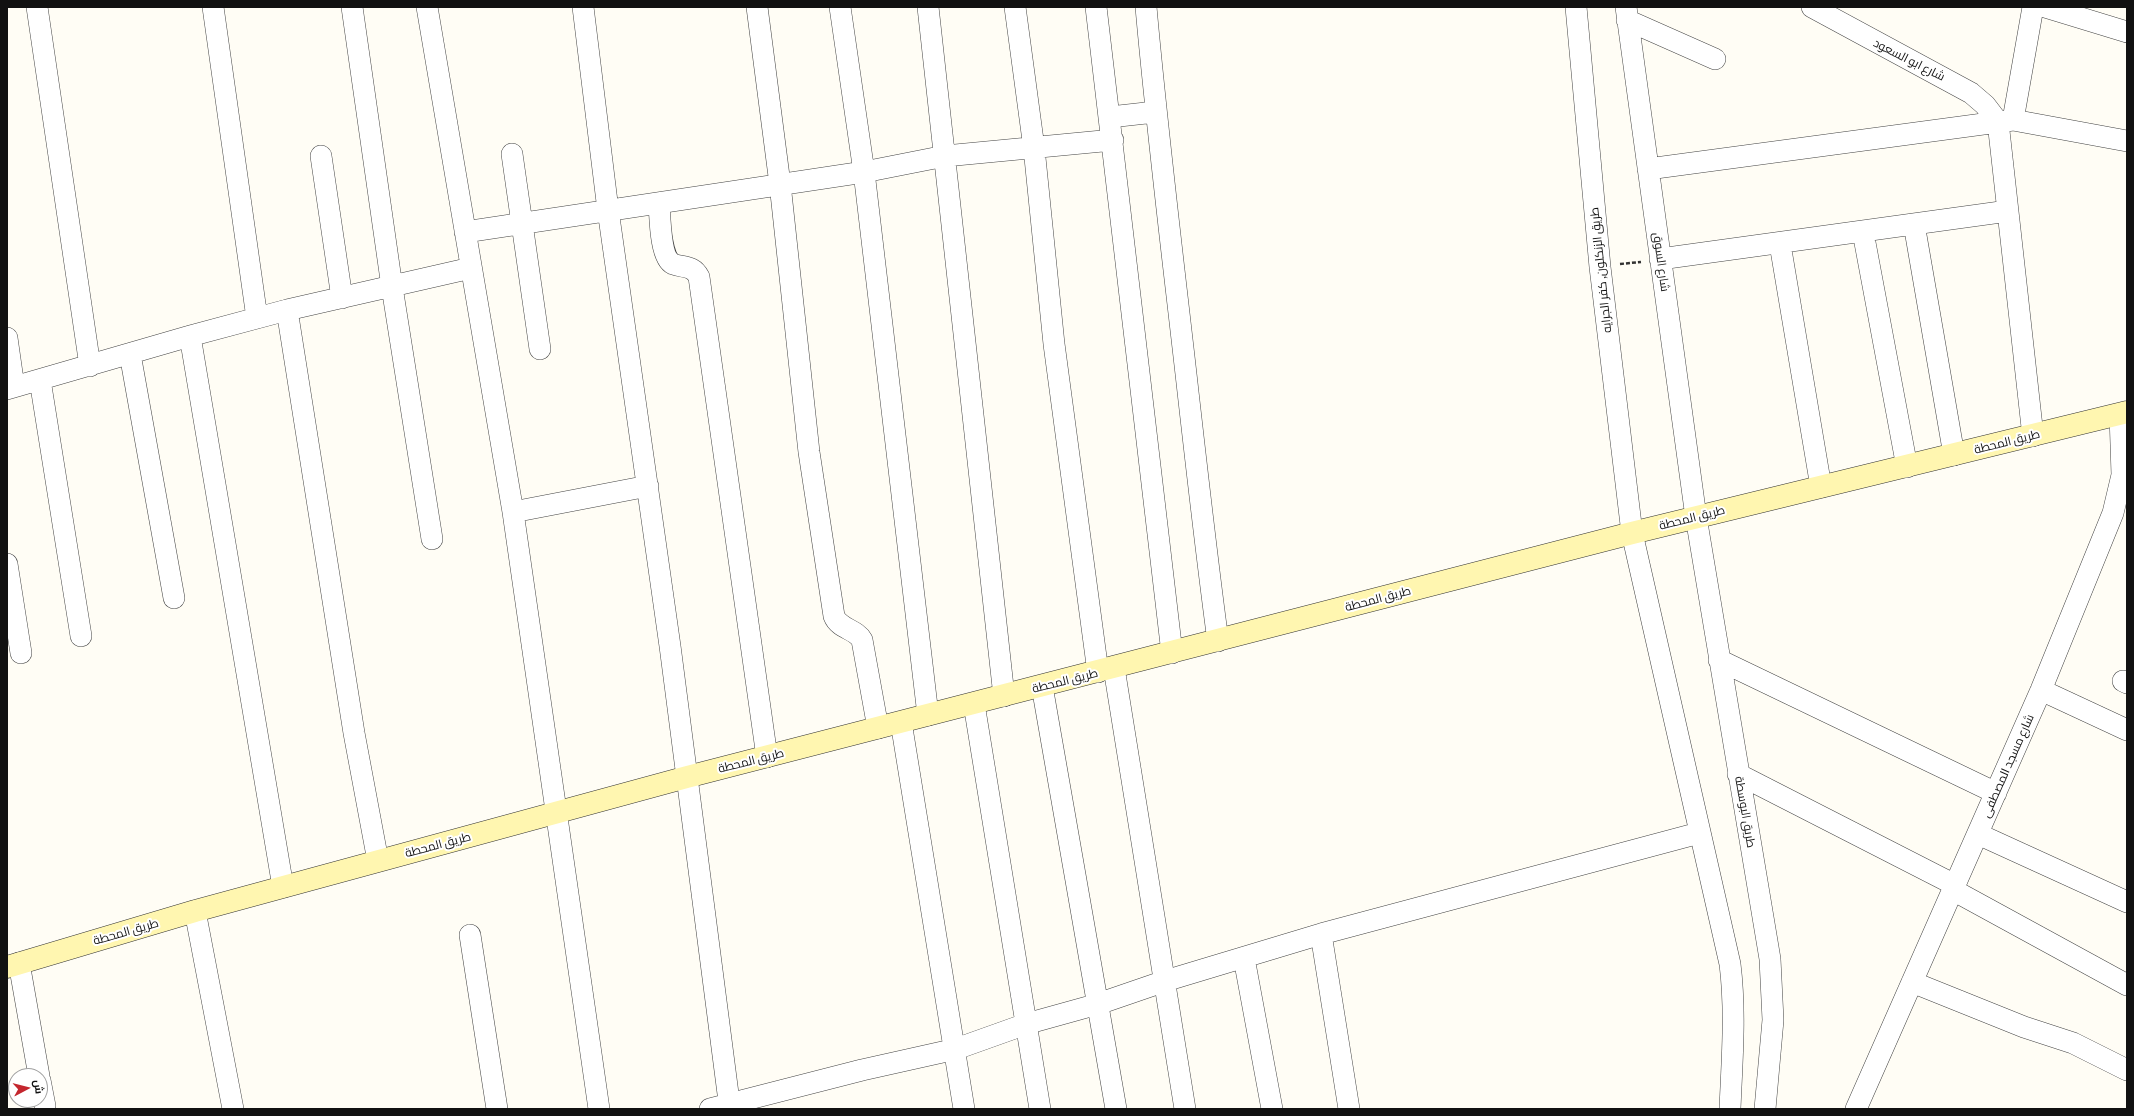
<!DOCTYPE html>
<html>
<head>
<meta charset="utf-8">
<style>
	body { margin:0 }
	#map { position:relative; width:2134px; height:1116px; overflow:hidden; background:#fffdf5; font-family:"Crimson Pro",Cairo,serif }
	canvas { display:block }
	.frame { position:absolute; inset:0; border:8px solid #111; pointer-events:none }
	.north { position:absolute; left:8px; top:1068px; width:40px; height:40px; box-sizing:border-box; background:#fff; border:1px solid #a0a0a0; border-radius:50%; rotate:83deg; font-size:11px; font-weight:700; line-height:16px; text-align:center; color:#111 }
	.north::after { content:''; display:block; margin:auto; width:14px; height:18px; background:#c4262e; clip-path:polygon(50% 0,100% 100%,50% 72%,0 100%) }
</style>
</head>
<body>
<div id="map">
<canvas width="2134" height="1116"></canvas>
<div class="frame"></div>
<div class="north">ش</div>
</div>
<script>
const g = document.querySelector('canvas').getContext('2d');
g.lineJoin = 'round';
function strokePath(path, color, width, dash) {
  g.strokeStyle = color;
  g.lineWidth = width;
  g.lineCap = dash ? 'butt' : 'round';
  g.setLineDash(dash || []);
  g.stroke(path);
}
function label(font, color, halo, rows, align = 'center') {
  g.font = font + ' "Crimson Pro",Cairo,serif';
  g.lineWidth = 4;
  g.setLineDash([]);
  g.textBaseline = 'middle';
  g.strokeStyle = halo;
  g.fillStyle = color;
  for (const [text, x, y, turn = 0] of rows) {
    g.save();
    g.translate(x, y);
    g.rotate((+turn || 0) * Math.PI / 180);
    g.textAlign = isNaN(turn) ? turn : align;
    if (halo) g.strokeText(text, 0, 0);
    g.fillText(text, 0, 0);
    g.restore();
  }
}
const street = new Path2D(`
	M37,7L90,366
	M213,7L257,318
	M352,7L392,287L432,539
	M427,7L513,512L599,1109
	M583,7L608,210L670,646L730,1109
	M757,7L780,184L809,452L834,616C839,629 856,629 862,640L878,728
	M840,7L864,172L928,715
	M928,7L1004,696
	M1015,7L1034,148L1054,344L1098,672
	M1096,7L1172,653
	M1146,7C1157,130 1172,251 1186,374C1196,463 1206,552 1218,641
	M1576,7L1600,267L1632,533L1730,964C1736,1012 1732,1060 1730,1109
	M1626,7L1696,517L1770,959L1773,1020L1765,1109
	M1812,7L1971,93L1985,105L1998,122L2033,436
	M2045,7L2127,32
	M1627,20L1715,59
	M1110,117L1155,112
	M2013,120L2033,7
	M512,154L540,349
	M321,156L342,298
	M1648,169L2013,120L2127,141
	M659,203C660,216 660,258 673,264C684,268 693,265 699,277L767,757
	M1914,224L1954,455
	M465,232L864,172L945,156L1113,140
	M1863,232L1907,467
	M1780,244L1821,487
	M1660,259L2008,211
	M287,310L354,733L378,861
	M190,336L283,887
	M7,338L14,387
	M130,354L174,598
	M40,380L81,636
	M7,389L190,336L287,310L471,268
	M513,512L648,486
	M7,564L21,653
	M1719,660L1996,793
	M1114,668L1185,1109
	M2123,681L2127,683
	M1042,686L1116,1109
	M2041,690L2127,730
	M974,704L1040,1109
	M901,722L964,1109
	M1738,774L1955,885
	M1978,834L2127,902
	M1953,890L2127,985
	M195,911L233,1109
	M1321,934L1349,1109
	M470,935L497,1109
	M1244,958L1272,1109
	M19,963L39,1076
	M1912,982L2024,1027L2073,1043L2127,1070
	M40,1080L45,1106
	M710,1109L862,1070L956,1049L1026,1024L1098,1004L1165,981L1321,934L1699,833
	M1856,1109L2041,690L2113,513L2122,475L2120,414`);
const secondary = new Path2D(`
	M7,967L195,911L687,777L1632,533L2127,412`);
strokePath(street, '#444', 22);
strokePath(secondary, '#333', 23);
strokePath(new Path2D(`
	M1620,264L1641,262`), '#333', 2.5, [4, 2]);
strokePath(street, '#fff', 21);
strokePath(secondary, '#fff6b0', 22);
label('12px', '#111', '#fff', [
	["شارع ابو السعود",1909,60,27],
	["شارع السوق",1661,262,82],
	["طريق الزنكلون, كفر الجرايه",1601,270,-96],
	["طريق المحطة",2007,442,-14],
	["طريق المحطة",1692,518,-14],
	["طريق المحطة",1378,599,-15],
	["طريق المحطة",1065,681,-14],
	["طريق المحطة",751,761,-14],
	["شارع مسجد المصطفى",2008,766,-66],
	["طريق البوسطة",1745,812,80],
	["طريق المحطة",438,845,-15],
	["طريق المحطة",126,932,-16]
]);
</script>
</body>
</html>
